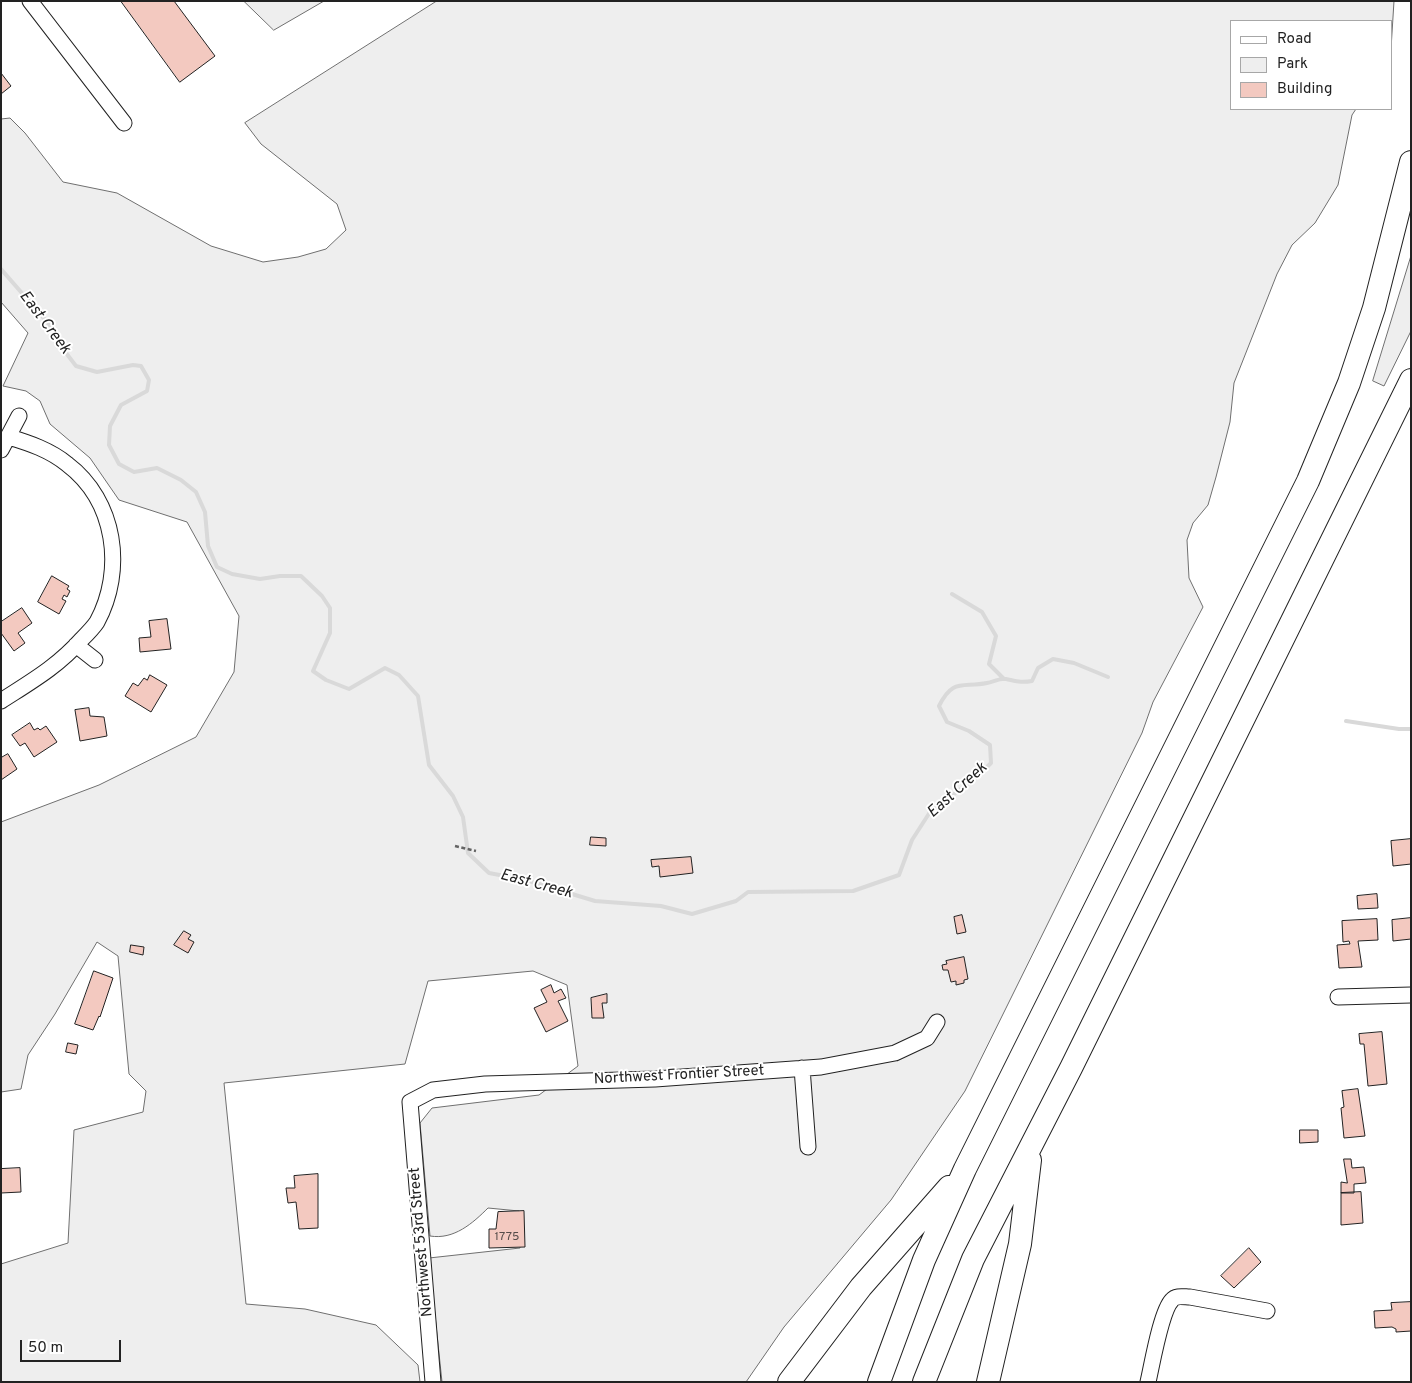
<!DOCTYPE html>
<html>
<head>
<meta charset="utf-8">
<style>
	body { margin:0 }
	#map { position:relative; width:1412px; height:1383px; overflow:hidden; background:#fff; font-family:Overpass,sans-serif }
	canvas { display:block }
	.frame { position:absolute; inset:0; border:2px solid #222; pointer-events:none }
	.legend { position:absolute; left:1230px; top:20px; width:162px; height:90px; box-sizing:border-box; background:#fff; border:1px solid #a7a7a7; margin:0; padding:6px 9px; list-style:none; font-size:15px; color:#222 }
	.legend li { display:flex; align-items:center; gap:10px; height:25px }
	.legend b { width:25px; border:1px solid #a7a7a7 }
	.scale { position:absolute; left:20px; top:1340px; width:101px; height:22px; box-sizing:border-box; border:2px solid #222; border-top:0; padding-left:6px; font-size:15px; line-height:18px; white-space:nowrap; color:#222; -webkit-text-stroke:4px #fff; paint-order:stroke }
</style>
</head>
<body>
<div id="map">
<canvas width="1412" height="1383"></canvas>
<div class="frame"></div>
<ul class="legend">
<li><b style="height:6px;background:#fff"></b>Road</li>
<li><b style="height:14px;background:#eee"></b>Park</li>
<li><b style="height:14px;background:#f3c9c0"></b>Building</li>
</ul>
<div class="scale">50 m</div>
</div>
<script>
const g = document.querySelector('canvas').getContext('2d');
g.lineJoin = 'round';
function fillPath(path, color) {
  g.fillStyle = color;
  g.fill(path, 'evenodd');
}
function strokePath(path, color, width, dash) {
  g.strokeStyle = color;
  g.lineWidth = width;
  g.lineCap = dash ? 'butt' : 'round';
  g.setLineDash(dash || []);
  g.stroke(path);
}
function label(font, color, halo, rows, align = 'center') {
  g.font = font + ' Overpass,sans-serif';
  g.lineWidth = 4;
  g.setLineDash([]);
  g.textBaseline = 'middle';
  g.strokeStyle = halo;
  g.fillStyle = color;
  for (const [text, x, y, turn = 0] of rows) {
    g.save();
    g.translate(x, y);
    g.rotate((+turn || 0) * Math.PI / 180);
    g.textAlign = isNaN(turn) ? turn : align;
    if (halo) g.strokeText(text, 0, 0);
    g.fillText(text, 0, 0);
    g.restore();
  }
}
const green = new Path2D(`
	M244,1H324L274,30Z
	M437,1H1394L1391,49V21H1231V109H1356L1352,115L1338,185L1315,223L1292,245L1277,274L1234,383L1230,422L1216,477L1208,505L1193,523L1187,540L1189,578L1203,607L1153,702L1142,733L965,1091L891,1200L784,1327L746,1382H442L429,1258L520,1248L519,1211L488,1208C473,1223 454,1240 430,1236L420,1123L432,1108L539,1095L578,1066L567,985L533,971L428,981L405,1064L224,1083L246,1304L305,1309L376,1325L418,1365L420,1382H1V1264L68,1243L74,1130L143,1112L146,1091L129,1074L118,956L97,942L55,1014L28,1055L21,1089L1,1092V822L99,785L196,737L234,672L239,616L187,522L119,500L90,458L50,424L40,401L26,391L3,386L28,333L1,302V119L10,118L25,133L63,182L117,193L211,246L263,262L298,257L326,249L346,230L337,204L261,144L245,123Z
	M1411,256V331L1384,386L1373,381Z`);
fillPath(green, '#eee');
strokePath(green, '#6f6f6f', 1);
strokePath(new Path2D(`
	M1,269L48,323L63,349L76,366L97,372L133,365L141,366L149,380L147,391L121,405L110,426L109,445L119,464L134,472L157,468L181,480L196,492L205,512L208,546L217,567L232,574L260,579L280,576H301L322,596L330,608V633L313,671L326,680L349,689L385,668L399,675L418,696L429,765L453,796L463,817L468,853L489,873L526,880L595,901L661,906L692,914L736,901L748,892L853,891L899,875L912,840L930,812L978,776L991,763L990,745L969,731L947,722L939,706C953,678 962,688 987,683C993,682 1000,678 1006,679C1016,681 1021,683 1032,681L1038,668L1053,659L1074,663L1108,677
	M952,594L982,612L996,636L989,664L1004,679
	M1346,721L1399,729H1411`), '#d9d9d9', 4);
const building = new Path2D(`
	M121,1H174L215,56L180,82Z
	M1,73L11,86L1,94Z
	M52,576L69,586L67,589L70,591L67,597L64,595L62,599L66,601L59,614L38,602Z
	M22,608L32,623L18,633L25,643L14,651L1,633V622Z
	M167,619L171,649L140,652L139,638L151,637L149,621Z
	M150,675L167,685L151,712L125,696L133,683L138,686L144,678L147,680Z
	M89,708L90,716L104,717L107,736L80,741L75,710Z
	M30,723L34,730L38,728L40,730L46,726L57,742L34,757L25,743L20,746L12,735Z
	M8,754L17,769L1,780V758Z
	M591,837L606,838V846L590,845Z
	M1411,839V864L1393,866L1391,841Z
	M691,857L693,873L660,877L659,866L652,867L651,860Z
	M1377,894L1378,908L1358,909L1357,896Z
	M962,915L966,932L957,934L954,917Z
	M1411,918V939L1393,941L1392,920Z
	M1377,919L1378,940L1358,941L1362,967L1339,968L1337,945L1350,944L1349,941L1343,942L1342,921Z
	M184,931L191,935L188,939L194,942L188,953L174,945Z
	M131,945L144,947L143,955L130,952Z
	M964,957L968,979L964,980V983L956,985V981L951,982L948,970H943L942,965L947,964L946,961Z
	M94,971L113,978L100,1017L99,1016L93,1030L75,1024Z
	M551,985L554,993L561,989L566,998L558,1001L568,1021L546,1032L534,1008L547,1002L541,990Z
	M607,994V1003H602L604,1018H592L591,998Z
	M1382,1032L1387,1084L1368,1086L1364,1044H1360L1359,1034Z
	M68,1043L78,1045L76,1054L66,1052Z
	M1358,1089L1365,1136L1344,1138L1341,1108L1344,1107L1342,1091Z
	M1300,1130H1318V1142L1300,1143Z
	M1344,1159H1351L1352,1168L1364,1167L1366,1183L1354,1184V1193H1341V1182L1347,1183Z
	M20,1168L21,1192L1,1193V1169Z
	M318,1174V1228L299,1229L296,1202L288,1203L286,1188H295L294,1176Z
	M1361,1192L1363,1223L1341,1225V1193Z
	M524,1211L525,1247L489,1248V1229H496L498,1212Z
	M1249,1248L1261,1262L1234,1288L1221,1276Z
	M1411,1302V1331L1396,1332V1329L1392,1327L1375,1328L1374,1311L1392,1310L1391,1303Z`);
fillPath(building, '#f3c9c0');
strokePath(building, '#222', 1);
const minor = new Path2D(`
	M30,1L124,123
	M1,450L19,416
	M76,645L95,660
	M1,701C32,681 57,667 82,639C87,634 93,628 97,622C125,570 116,501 67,464C50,450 29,443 9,437
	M1338,997L1411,995
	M802,1068L808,1147
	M433,1382L410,1102L433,1090L485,1084L655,1079L821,1067L895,1053L927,1038L937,1022
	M1148,1382C1152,1365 1161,1311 1172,1300C1176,1295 1184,1297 1190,1297L1267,1311`);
const highway = new Path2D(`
	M789,1382L861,1287L949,1187
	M879,1382L924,1260L965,1169L1308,481L1349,383L1374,308L1411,162
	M924,1382L973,1259L1071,1068L1411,380
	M988,1382L1020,1244L1030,1160`);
strokePath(minor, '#222', 17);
strokePath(highway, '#222', 24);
strokePath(new Path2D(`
	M455,846L476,851`), '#646464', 2.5, [4, 2.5]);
strokePath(minor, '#fff', 15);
strokePath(highway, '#fff', 22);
label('12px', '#564c4a', null, [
	["1775",507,1238]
]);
label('15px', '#222', '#fff', [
	["Northwest Frontier Street",679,1076,-3],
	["Northwest 53rd Street",422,1242,-95]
]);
label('italic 16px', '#222', '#fff', [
	["East Creek",44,323,53],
	["East Creek",958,791,-42],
	["East Creek",536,885,15]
]);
</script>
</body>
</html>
